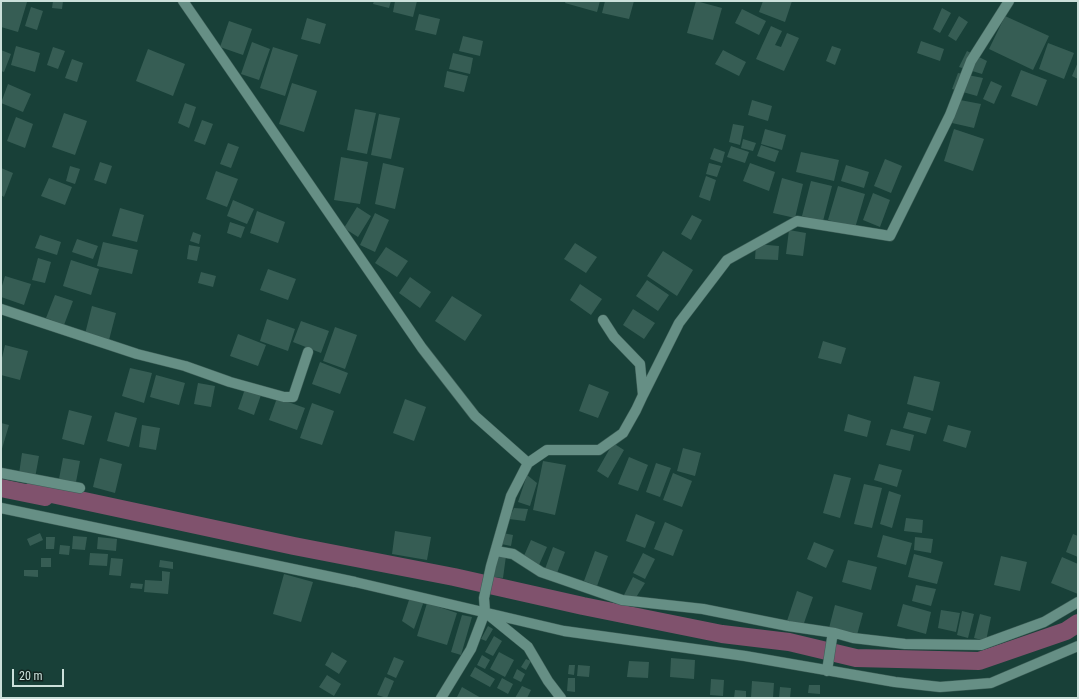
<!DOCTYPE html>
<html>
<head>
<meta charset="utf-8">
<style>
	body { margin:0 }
	#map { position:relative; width:1079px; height:699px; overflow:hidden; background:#184038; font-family:"Roboto Condensed",sans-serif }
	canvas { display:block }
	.frame { position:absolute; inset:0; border:2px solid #cbe0da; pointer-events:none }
	.scale { position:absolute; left:12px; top:669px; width:52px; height:18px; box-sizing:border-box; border:2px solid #cbe0da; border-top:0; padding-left:5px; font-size:12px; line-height:14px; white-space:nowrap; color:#cbe0da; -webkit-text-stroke:3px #12231f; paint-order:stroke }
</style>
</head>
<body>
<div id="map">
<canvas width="1079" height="699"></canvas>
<div class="frame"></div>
<div class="scale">20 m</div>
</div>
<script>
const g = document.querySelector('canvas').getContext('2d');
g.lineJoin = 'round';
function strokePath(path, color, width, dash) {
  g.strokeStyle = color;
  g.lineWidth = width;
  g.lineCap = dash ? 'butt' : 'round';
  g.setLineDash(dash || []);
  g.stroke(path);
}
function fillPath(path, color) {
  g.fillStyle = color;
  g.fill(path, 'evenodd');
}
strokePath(new Path2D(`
	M1,488L45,497
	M33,490L294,546L454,577L583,606L722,634L789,642L856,658L979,661L1066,631L1078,623`), '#80526d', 18);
fillPath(new Path2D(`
	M1,1L27,2L18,32L1,27Z
	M53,1H63L62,9L52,8Z
	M374,1H391L389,8L373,4Z
	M395,1H417L413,17L393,12Z
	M566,1H600L597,12L565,3Z
	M605,1H634L629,19L602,13Z
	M696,1L722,8L713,40L687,33Z
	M763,1H792L785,22L759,12Z
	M31,7L43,11L37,30L25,26Z
	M942,8L951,13L940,33L933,29Z
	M742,9L766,21L759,35L735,23Z
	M419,14L440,19L436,35L415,30Z
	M959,16L968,22L956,41L948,36Z
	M1005,16L1049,36L1033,70L989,49Z
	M307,18L326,24L320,44L301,39Z
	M229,21L252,29L243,55L220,47Z
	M771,26L782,31L775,45L781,47L787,33L799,38L784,71L756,59Z
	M463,36L483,41L480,56L459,51Z
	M921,41L944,49L940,61L917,53Z
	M252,42L270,49L259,80L241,74Z
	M1048,43L1074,53L1064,79L1039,69Z
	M16,46L40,53L35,72L11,65Z
	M832,46L841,49L835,65L826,61Z
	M53,47L65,51L58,69L47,65Z
	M273,47L298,55L285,96L260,88Z
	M148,49L185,64L173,96L136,81Z
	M1,50L11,54L4,72L1,71Z
	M723,50L746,62L739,76L715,64Z
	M967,51L987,61L982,74L959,67Z
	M453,53L473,58L470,74L449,69Z
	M72,59L83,63L77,82L65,78Z
	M1078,62V79L1072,76Z
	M1021,70L1047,80L1037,106L1011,96Z
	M447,71L468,76L464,92L444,87Z
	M958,73L983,78L977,96L952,89Z
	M991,81L1002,86L994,104L983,99Z
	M292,83L317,91L304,132L279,124Z
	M8,84L31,94L23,112L1,103Z
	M752,100L772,106L768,121L748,115Z
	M960,100L981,104L974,128L952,123Z
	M185,103L196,107L189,128L178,123Z
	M355,109L376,113L367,154L347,150Z
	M64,113L87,121L75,155L52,147Z
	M379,114L400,118L391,159L371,155Z
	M16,117L33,124L25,148L7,141Z
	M202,120L213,124L205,145L194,141Z
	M733,124L744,126L740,145L729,142Z
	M765,129L786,135L782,150L761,144Z
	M954,129L984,139L973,171L944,161Z
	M743,139L756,143L753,151L741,148Z
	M228,143L239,147L231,168L220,164Z
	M761,145L779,151L775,162L757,156Z
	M731,146L749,152L745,163L727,157Z
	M714,148L725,152L722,163L710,159Z
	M801,152L839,160L834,181L796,172Z
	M341,157L368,162L360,204L334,200Z
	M885,159L902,166L891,193L874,186Z
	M100,162L112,166L106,184L94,180Z
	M383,163L404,168L395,209L375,204Z
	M709,163L721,166L717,177L706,174Z
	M750,163L775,172L769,191L743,181Z
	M846,165L869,172L864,188L841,181Z
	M70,166L80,169L75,184L66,181Z
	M1,168L13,173L4,197L1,195Z
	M216,171L238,179L227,207L206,199Z
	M706,176L716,180L710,201L699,197Z
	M49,178L72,187L65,205L41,196Z
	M782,178L803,184L795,218L773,213Z
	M811,181L832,186L823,221L802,216Z
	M838,186L865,194L855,228L828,220Z
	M873,193L890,200L880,227L863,220Z
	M233,200L254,209L247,224L227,216Z
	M357,207L371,216L358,237L344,228Z
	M120,208L144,215L137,242L112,236Z
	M257,211L285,222L278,243L250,233Z
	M375,213L389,220L375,252L360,245Z
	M692,215L702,220L691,240L681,234Z
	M230,222L245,227L241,238L227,233Z
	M789,230L806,233L803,256L786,254Z
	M193,232L201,235L199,244L190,241Z
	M40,235L61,242L57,255L35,248Z
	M77,239L98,246L93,259L72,252Z
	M103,242L138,250L132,274L97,266Z
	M575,243L597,257L586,273L564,259Z
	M756,244L779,246L778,260L755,259Z
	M189,245L200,247L197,261L187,259Z
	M386,247L408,261L397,277L375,263Z
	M663,251L693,270L677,296L647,276Z
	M38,258L51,262L45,283L32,280Z
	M71,260L99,269L91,295L63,286Z
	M268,269L296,279L288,300L260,290Z
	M201,272L216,276L213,287L198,283Z
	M5,276L31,284L24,305L1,297V289Z
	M410,277L431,292L420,308L399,293Z
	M647,280L669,295L658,311L636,296Z
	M580,284L602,299L591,315L570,300Z
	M55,295L73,301L64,325L46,318Z
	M452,296L482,315L465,341L435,321Z
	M92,306L116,313L109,340L85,334Z
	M633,309L655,323L644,339L623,325Z
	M267,319L295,329L288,351L260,341Z
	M301,321L329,331L321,353L293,342Z
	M335,327L357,335L345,369L323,361Z
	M238,334L266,345L258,366L230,356Z
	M823,341L846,348L841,364L818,358Z
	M5,345L28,351L20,380L1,375V362Z
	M320,362L348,373L340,394L312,384Z
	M130,368L152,373L144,403L122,396Z
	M156,375L185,383L179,405L150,397Z
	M914,376L940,382L933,411L907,404Z
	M198,383L215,386L211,407L194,404Z
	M589,384L609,392L598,418L579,411Z
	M245,389L261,395L254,415L238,409Z
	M277,398L305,408L297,430L269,420Z
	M405,399L426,407L414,441L393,433Z
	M312,403L334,411L322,445L300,438Z
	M69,410L92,416L84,445L62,439Z
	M115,412L137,418L129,447L107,441Z
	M908,412L931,418L926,434L903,428Z
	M848,414L871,421L867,437L844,431Z
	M1,423L9,425L1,452Z
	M142,425L160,428L156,450L139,447Z
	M948,425L971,431L966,448L943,441Z
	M891,429L914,435L910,451L886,445Z
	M613,443L624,450L608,478L597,471Z
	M683,448L701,453L695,476L677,471Z
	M22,453L39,456L35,478L19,474Z
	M629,457L648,465L638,491L618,484Z
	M63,458L80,461L76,482L59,479Z
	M100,458L122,464L115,493L93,487Z
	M543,461L566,465L555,515L533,510Z
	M656,463L671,468L660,497L646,492Z
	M879,464L902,470L897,487L874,480Z
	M673,473L692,481L682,507L663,500Z
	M834,474L851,478L840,518L823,513Z
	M527,475L537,483L530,506L518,502Z
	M864,484L882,488L872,528L854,524Z
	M889,491L901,495L892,528L880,524Z
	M514,508L528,509L525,521L509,519Z
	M636,514L655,522L645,548L626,541Z
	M906,518L923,520L922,533L904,531Z
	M665,522L683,530L673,556L654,549Z
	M395,531L431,537L427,560L392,554Z
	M40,533L43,540L30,546L27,539Z
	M503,533L513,535L511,546L501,544Z
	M1073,534L1078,536V557L1066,552Z
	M883,535L912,543L906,565L877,557Z
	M73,536L87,537L85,550L72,549Z
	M46,537H55L54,549H46Z
	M98,537L117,539L116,551L97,549Z
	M915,537L933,539L931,553L914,550Z
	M531,540L547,547L539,565L523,558Z
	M814,542L834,550L826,568L807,559Z
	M60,545L70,546L69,555L59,554Z
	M553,547L565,552L557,573L545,569Z
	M595,551L608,556L597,586L584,581Z
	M90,553L108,554L107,566L89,565Z
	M643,553L655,559L645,579L633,573Z
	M496,554L506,556L503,578L493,577Z
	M914,554L943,562L937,584L908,577Z
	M1001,556L1027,562L1020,591L994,585Z
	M1062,557L1078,564V594L1051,583Z
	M41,558H51V567H41Z
	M111,558L123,559L121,576L109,575Z
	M160,560L173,562V569L159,567Z
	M848,560L877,567L871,590L842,582Z
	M24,570H38V577L24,576Z
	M162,571L170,572L168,594L144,592L145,580L162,581Z
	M284,574L313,582L301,622L273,614Z
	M633,577L645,583L635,599L623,597Z
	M131,583L143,584L142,589L130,588Z
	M916,585L936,589L931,606L912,601Z
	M797,591L813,597L803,626L787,621Z
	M410,597L424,601L414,629L402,621Z
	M427,603L457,613L447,645L417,636Z
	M903,604L931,612L926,634L897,626Z
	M835,605L863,613L857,635L829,628Z
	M941,610L960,613L956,632L938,628Z
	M962,611L974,614L968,638L957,635Z
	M980,614L991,617L986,641L974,638Z
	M462,615L472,617L461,655L451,652Z
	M488,626L493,629L486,641L481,639Z
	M494,636L502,641L493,656L485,652Z
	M332,652L347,661L339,674L325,665Z
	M499,652L514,660L505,677L490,669Z
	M482,655L490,660L485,669L477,665Z
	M394,657L404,661L396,678L387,674Z
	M671,658L695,660L694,679L670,677Z
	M526,659L531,661L526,670L521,667Z
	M629,661L649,662L648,678L627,677Z
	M569,665H575L574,675L568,674Z
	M578,665L590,666L589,677L577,676Z
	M475,667L495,679L490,687L470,676Z
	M517,669L525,674L521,682L513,678Z
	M327,675L341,684L334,696L319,687Z
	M385,677L394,681L387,698L377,695Z
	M502,678L513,684L508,694L497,688Z
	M568,678H575V692L567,691Z
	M711,679L724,680L723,696L710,695Z
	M752,681L774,683L773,698H751Z
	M809,685H820V694L808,693Z
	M522,686L531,690L527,698H515Z
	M462,687L481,698L457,697Z
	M780,687L791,688L790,698H779Z
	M735,690L746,691V698H734Z`), '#365d54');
const minor = new Path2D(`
	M183,1L422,348L475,416L528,463L511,496L491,566L484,598L485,612L528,647L548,681L561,698
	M1,309L137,354L185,366L230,382L284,397H293L308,352
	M643,395L679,323L727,260L797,221L890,236L950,115L971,61L1009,1
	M528,463L547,450H599L623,433L636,410L643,395L640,364L614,337L603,320
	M1,473L80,488
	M1,508L355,582L564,631L745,656L895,682L940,687L991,683L1078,646
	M496,551L513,554L541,572L622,600L703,609L788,626L835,633L853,638L905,644L981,645L1044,622L1078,602
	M827,671L832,638L835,633
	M441,698L471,649L485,612`);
strokePath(minor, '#3d5e57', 11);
strokePath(minor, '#668f85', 10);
</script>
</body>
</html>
